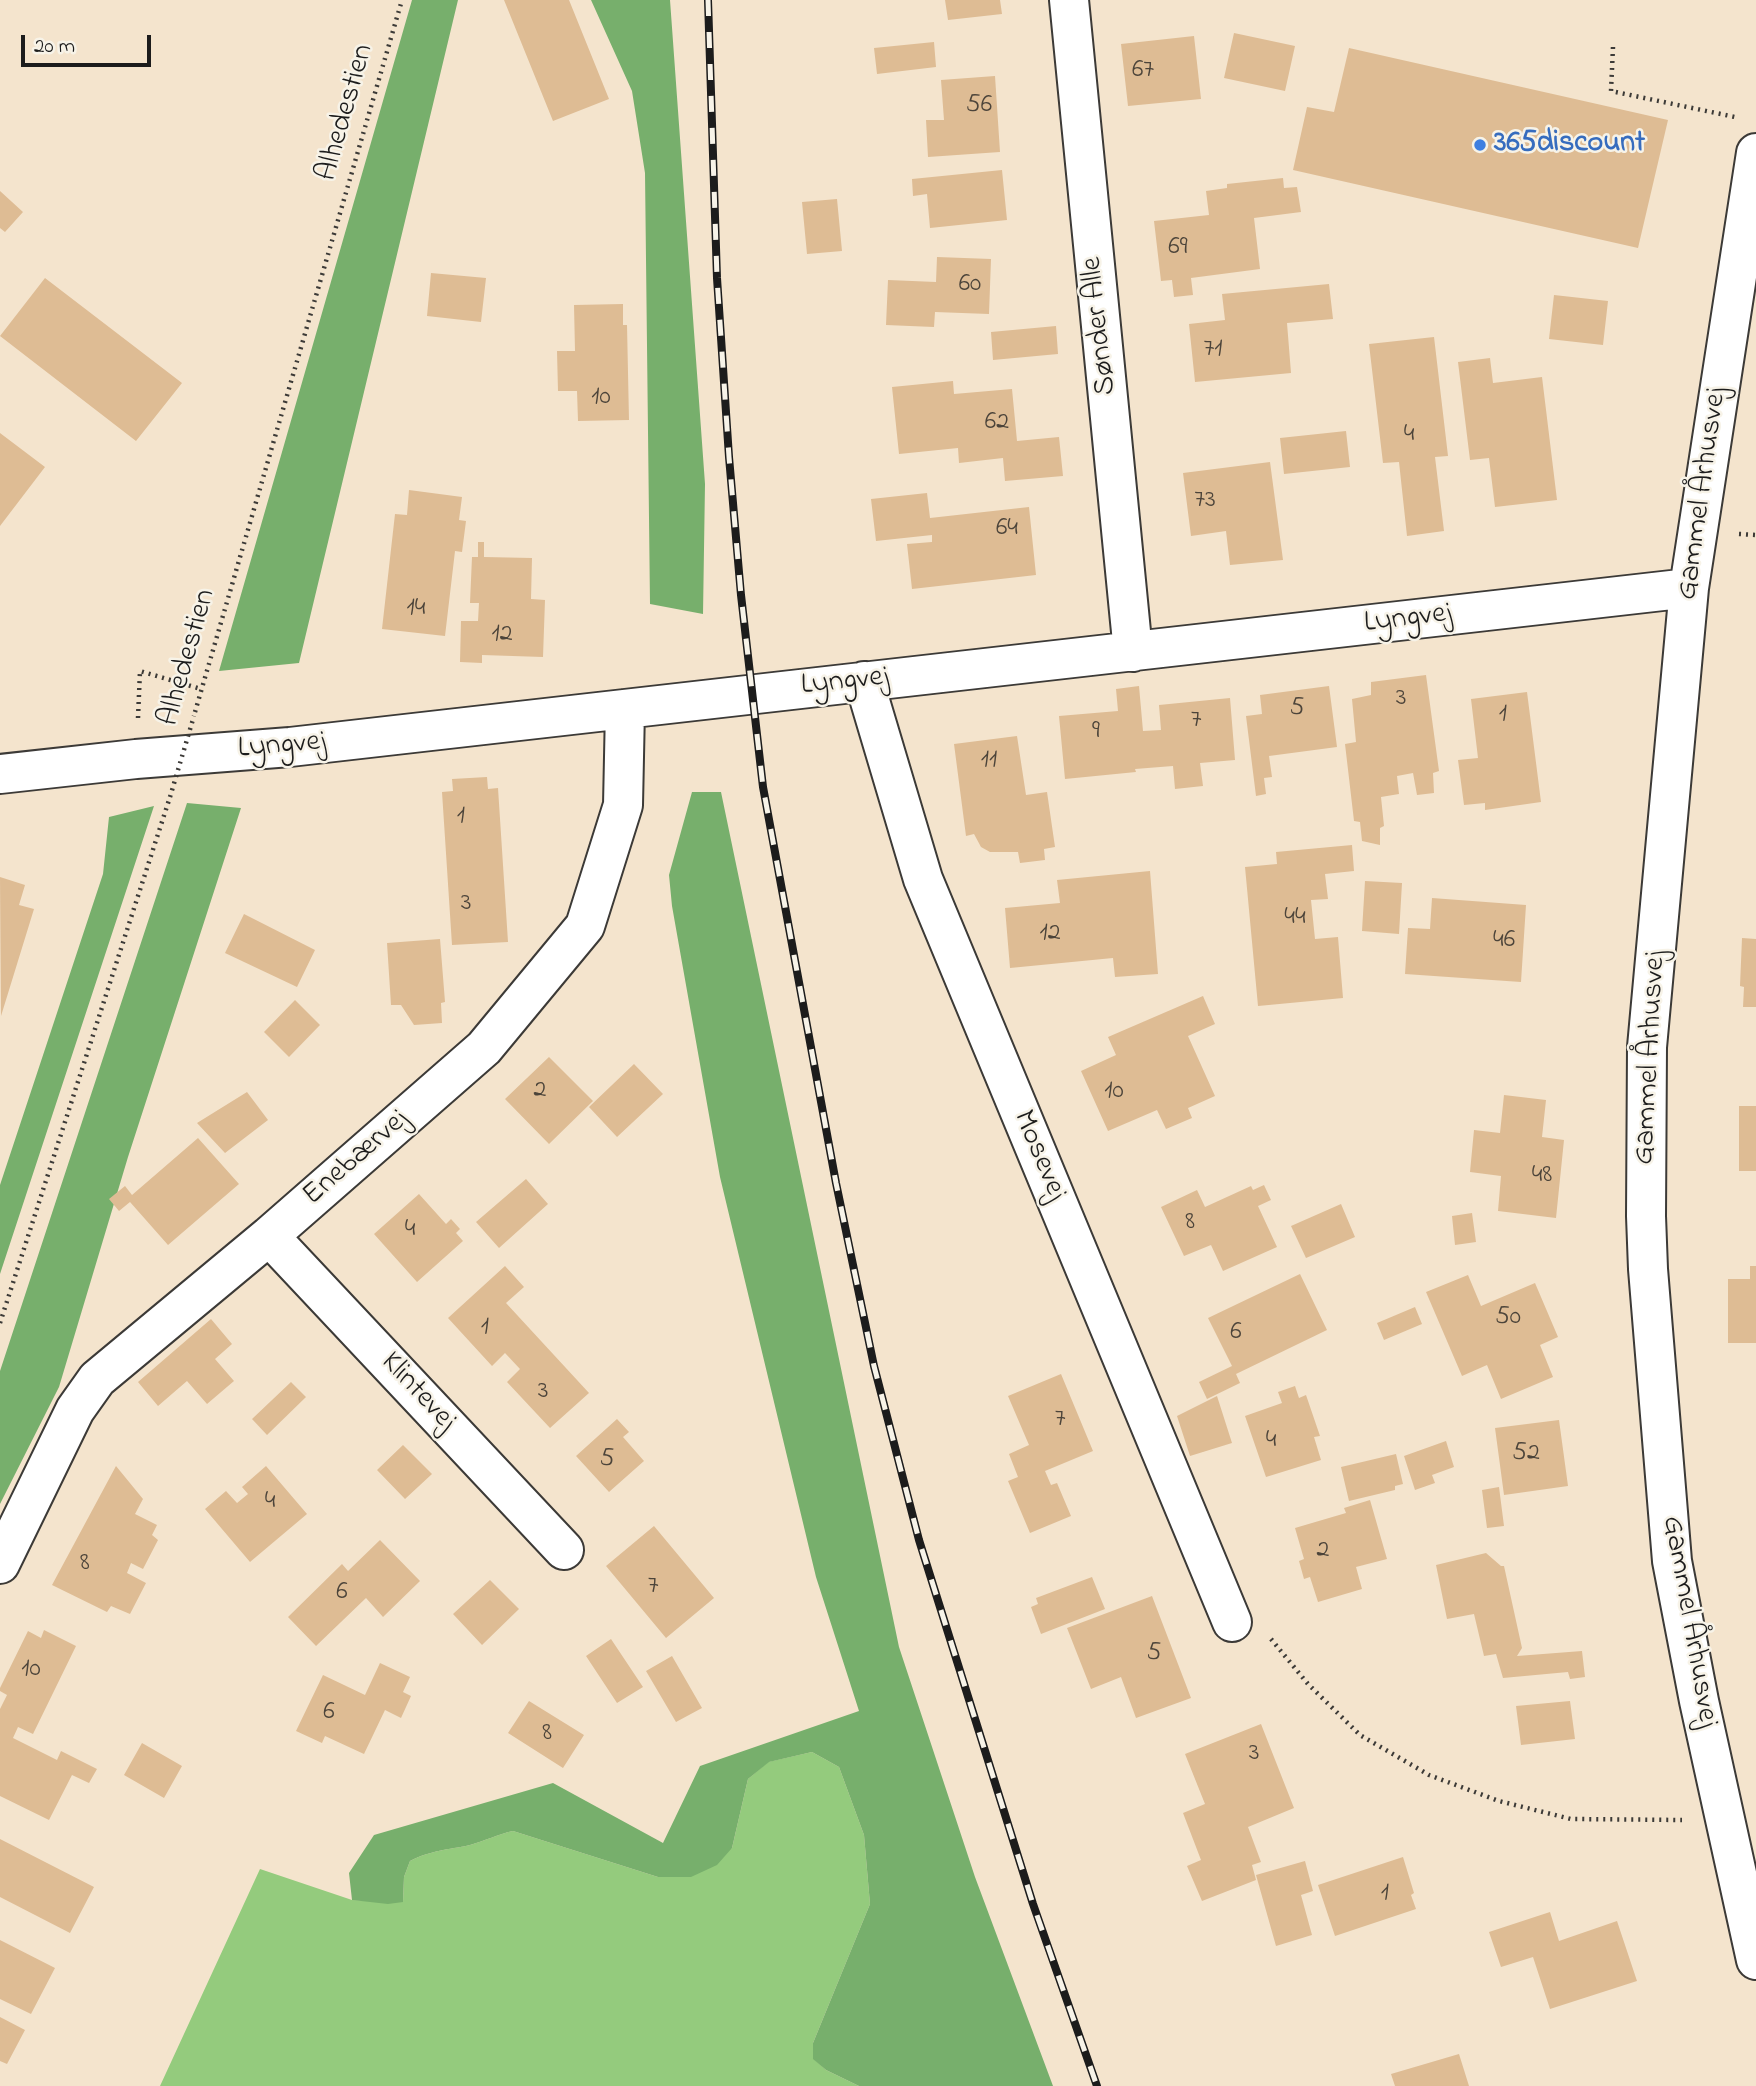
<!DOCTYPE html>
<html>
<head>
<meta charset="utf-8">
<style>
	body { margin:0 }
	#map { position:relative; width:1756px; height:2086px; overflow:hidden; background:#f4e4cd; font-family:"Indie Flower",sans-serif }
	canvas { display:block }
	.scale { position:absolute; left:21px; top:35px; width:130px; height:32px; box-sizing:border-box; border:4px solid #1c1c1c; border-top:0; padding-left:9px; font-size:21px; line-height:24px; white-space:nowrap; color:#1c1c1c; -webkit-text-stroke:5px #f7f3e8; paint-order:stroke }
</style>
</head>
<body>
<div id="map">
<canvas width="1756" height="2086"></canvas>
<div class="scale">20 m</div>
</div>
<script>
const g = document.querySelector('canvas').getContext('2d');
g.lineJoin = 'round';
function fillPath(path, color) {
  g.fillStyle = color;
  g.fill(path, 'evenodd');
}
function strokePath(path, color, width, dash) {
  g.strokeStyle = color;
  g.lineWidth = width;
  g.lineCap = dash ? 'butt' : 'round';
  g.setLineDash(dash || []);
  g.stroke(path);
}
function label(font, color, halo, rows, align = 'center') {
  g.font = font + ' "Indie Flower",sans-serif';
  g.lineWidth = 5;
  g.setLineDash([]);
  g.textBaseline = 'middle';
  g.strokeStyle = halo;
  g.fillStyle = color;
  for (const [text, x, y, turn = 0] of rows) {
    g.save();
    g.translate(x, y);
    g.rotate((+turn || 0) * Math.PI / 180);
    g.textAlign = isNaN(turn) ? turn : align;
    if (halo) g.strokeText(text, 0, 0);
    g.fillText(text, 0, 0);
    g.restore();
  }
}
fillPath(new Path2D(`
	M812,1752L839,1767L864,1835L870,1904L813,2043V2058L826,2070L859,2086H160L260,1869L352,1900L403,1902L404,1877L410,1861C432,1850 447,1850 470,1845C485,1841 498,1834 513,1831L658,1877L732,1848L748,1779L768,1762Z`), '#94cb7d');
fillPath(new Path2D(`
	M412,0H458L299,663L219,671Z
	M591,0H670L705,484L703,614L650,604L645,173L632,91Z
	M692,792H721L899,1647L975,1877L1053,2086H859L826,2070L813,2059V2043L870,1904L864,1835L839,1767L812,1752L769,1762L748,1779L732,1848L717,1865L691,1877H658L513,1831C498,1834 485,1841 470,1845C447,1850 432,1850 410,1861L404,1877L403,1902L388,1904L352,1900L349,1873L374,1835L553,1783L663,1843L700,1766L859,1711L816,1577L720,1177L672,906L669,875Z
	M187,803L241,808L128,1157L59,1387L0,1504V1371Z
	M154,806L0,1274V1185L103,874L109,817Z`), '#77af6c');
fillPath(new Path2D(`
	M504,0H569L609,99L553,121Z
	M945,0H1000L1002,14L948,20Z
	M1234,33L1295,46L1285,91L1224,78Z
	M1194,36L1201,99L1128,106L1121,44Z
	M934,42L936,67L877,74L874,48Z
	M1349,48L1668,120L1638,248L1293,170L1307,107L1334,112Z
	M995,76L1000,152L928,157L926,120H944L941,80Z
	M1002,170L1007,220L930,228L927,194L913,196L912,179Z
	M1283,178L1284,188L1297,187L1301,212L1254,218L1260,269L1191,278L1193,295L1174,297L1172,280L1161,281L1154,221L1209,215L1206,191L1227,188V184Z
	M0,191L23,212L5,232L0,228Z
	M837,199L842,251L807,254L802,202Z
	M937,257L991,259L989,314L935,312L934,327L886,325L888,280L936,282Z
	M431,273L486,278L481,322L427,316Z
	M45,278L182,383L136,441L0,336Z
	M1329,284L1333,319L1287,323L1291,373L1195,382L1189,324L1225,320L1222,294Z
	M1554,295L1608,301L1603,345L1549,339Z
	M623,304V325H627L629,420L578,421L577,391H558L557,351H575L574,305Z
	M1056,326L1058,354L993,360L991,332Z
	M1434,337L1448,456L1435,457L1444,531L1407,536L1399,462L1383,463L1369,344Z
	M1490,358L1493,383L1542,377L1557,500L1495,507L1489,458L1470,460L1458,362Z
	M953,381L954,394L1012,389L1017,441L1059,437L1063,476L1005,481L1003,458L959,463L958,448L899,454L892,387Z
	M1346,431L1350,467L1284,474L1280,438Z
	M0,433L45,467L0,526Z
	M1270,462L1283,560L1230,565L1226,531L1191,536L1183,473Z
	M409,490L462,497L459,520L466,521L462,552L455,551L445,636L382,629L395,514L407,515Z
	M927,493L930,518L1029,507L1036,575L912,589L907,544L932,542V535L876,541L871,499Z
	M478,542H484V557L532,558L531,599L545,600L543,657L482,655V663L460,662L461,621H478L479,603H470L472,557H478Z
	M1426,675L1439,771L1433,773L1434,793L1417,795L1413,773L1397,776L1399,794L1381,797L1384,826L1380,828V845L1362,841L1360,822L1354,821L1345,744L1356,742L1352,699L1371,695V682Z
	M1139,686L1143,731L1161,730L1159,705L1230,698L1235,760L1200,763L1203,786L1175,789L1173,766L1135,769L1136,772L1065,779L1059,716L1118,711L1116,689Z
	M1329,686L1337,747L1269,756L1272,777L1264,778L1266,794L1256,796L1246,716L1262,714L1260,695Z
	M1527,692L1541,802L1485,810V803L1464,805L1458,760L1478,758L1471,699Z
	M1017,736L1026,795L1047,792L1055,847L1044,849L1045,860L1020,863L1018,852H990L981,847L974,834L966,836L954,744Z
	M487,777L488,789L498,788L508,942L452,945L442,792L453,791L452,779Z
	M1352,845L1354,871L1325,874L1328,899L1311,900L1315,939L1338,937L1343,998L1258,1006L1245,867L1277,864L1276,852Z
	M1150,871L1158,974L1115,977L1113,958L1010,968L1005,908L1060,903L1057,880Z
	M0,877L25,885L19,905L34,909L1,1016Z
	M1365,881L1402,883L1399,934L1362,931Z
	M1432,898L1526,905L1521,982L1405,974L1408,928L1430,929Z
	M244,914L315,950L297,987L225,953Z
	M1742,938L1756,939V1007H1743L1744,987L1740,986Z
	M440,939L445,1002L441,1003L442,1023L414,1025L401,1005H391L387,943Z
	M1203,996L1215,1024L1188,1036L1215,1096L1188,1108L1192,1118L1166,1129L1157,1110L1108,1131L1081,1071L1116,1055L1108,1037Z
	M295,1000L320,1025L289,1057L264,1032Z
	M549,1057L593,1101L549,1144L505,1099Z
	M634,1064L663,1094L617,1137L589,1107Z
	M247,1092L268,1120L225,1153L197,1123Z
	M1504,1095L1546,1100L1542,1137L1564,1140L1556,1218L1498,1211L1501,1176L1470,1172L1474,1130L1500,1133Z
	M1739,1106H1756V1171H1739Z
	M198,1138L239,1184L168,1245L130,1202L119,1211L109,1199L125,1186L132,1195Z
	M526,1179L548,1204L499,1248L476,1222Z
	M1264,1185L1271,1200L1258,1206L1277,1247L1223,1271L1211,1245L1184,1256L1161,1207L1197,1190L1205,1207L1251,1186L1253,1190Z
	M419,1194L446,1224L451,1219L460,1229L456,1233L463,1241L417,1282L374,1234Z
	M1341,1204L1355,1237L1306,1258L1291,1226Z
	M1472,1213L1476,1242L1455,1245L1452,1216Z
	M505,1266L524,1287L506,1303L589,1393L550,1428L507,1382L520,1369L505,1353L492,1366L448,1318Z
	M1750,1266H1756V1343H1728V1279H1750Z
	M1300,1274L1327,1330L1236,1374L1240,1383L1207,1399L1199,1382L1232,1366L1208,1318Z
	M1468,1275L1481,1306L1535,1283L1558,1337L1540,1345L1553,1377L1501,1399L1487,1365L1462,1376L1426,1292Z
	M1415,1307L1422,1324L1384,1340L1377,1323Z
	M211,1319L232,1344L215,1359L234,1381L207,1404L187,1381L158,1406L138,1382Z
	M1061,1374L1093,1451L1045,1471L1051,1485L1057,1483L1071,1516L1030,1533L1008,1481L1018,1477L1009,1454L1029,1445L1008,1396Z
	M291,1382L306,1397L267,1435L252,1419Z
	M1295,1386L1299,1398L1306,1395L1320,1436L1314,1437L1321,1460L1266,1477L1245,1416L1282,1403L1278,1392Z
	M1217,1396L1232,1443L1190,1456L1177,1416Z
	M617,1419L629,1432L623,1437L644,1461L609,1492L576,1456Z
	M1559,1420L1568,1486L1504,1495L1495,1428Z
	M1446,1441L1454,1467L1432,1475L1435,1483L1415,1490L1404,1456Z
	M403,1445L432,1474L405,1499L377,1470Z
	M1396,1454L1403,1484L1395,1486V1490L1349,1501L1341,1467Z
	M116,1466L143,1499L135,1514L157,1525L152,1535L158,1540L143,1569L131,1563L127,1573L146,1583L130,1614L111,1606L107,1612L52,1585Z
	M266,1466L307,1514L250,1562L205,1509L226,1491L237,1503L248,1494L242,1487Z
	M1499,1487L1504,1526L1487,1528L1482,1490Z
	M1370,1500L1387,1559L1356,1567L1362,1589L1318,1602L1310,1577L1304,1579L1299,1561L1304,1559L1295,1528L1346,1513L1344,1508Z
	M654,1526L714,1598L666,1638L606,1566Z
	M380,1540L420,1581L383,1617L366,1598L316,1646L288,1617L342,1564L348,1571Z
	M1486,1553L1501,1566H1504L1522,1648L1517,1656L1582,1651L1585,1677L1570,1679L1568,1672L1503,1678L1496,1654L1484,1656L1474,1614L1447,1619L1436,1565Z
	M1092,1577L1105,1609L1041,1634L1031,1607L1038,1604L1036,1598Z
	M490,1580L519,1609L482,1645L453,1614Z
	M1152,1596L1191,1698L1136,1718L1121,1677L1091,1689L1067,1628Z
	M44,1630L76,1646L33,1734L18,1727L13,1738L57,1760L61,1751L97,1769L89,1783L72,1775L49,1820L0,1796V1709L7,1695L0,1691V1688L28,1631L41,1638Z
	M611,1639L643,1687L617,1703L586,1656Z
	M672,1656L702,1708L676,1722L646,1671Z
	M380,1663L410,1677L403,1692L411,1696L401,1718L385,1710L364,1754L325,1736L322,1743L296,1731L323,1675L365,1695Z
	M529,1701L584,1735L563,1768L508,1733Z
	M1570,1701L1575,1739L1521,1745L1516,1706Z
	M1261,1724L1294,1808L1248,1827L1261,1862L1252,1865L1256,1880L1202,1901L1187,1866L1201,1860L1183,1813L1205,1804L1185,1754Z
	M142,1743L182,1766L164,1798L124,1775Z
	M0,1839L94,1887L70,1933L0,1897Z
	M1403,1857L1414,1893L1411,1895L1416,1909L1335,1936L1318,1885Z
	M1305,1861L1313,1891L1301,1895L1312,1935L1276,1946L1256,1875Z
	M1550,1912L1559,1941L1617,1921L1637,1981L1550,2009L1533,1957L1501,1967L1489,1932Z
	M0,1940L55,1968L31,2014L0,1999Z
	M0,2017L25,2030L7,2064L0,2061Z
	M1459,2054L1469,2086H1395L1391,2074Z`), '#debc94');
const minor = new Path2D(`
	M1069,0L1133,652
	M1756,153L1689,588L1647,1047L1646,1216L1648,1269L1672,1561L1699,1701L1756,1960
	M864,681L923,879L1232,1622
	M0,774L136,759L290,747L1689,588
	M269,1236L564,1550
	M0,1564L75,1410L97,1379L269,1236L484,1048L585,926L623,805L625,709`);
strokePath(minor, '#3c3a37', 42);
strokePath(new Path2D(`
	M1613,47L1611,91L1735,117
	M1739,534L1756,535
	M195,712L402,0
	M138,718L140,671L201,689
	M0,1323L170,797
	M1271,1639L1308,1684L1360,1735L1429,1775L1499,1801L1571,1819L1682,1820`), '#3c3a37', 4.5, [2, 5]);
strokePath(minor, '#fff', 38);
const rail = new Path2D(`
	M708,0L717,278L729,457L741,595L763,787L836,1183L874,1366L919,1540L1033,1904L1097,2086`);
strokePath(rail, '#1c1c1c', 8);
strokePath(rail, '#f7f3e8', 5, [16]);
strokePath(new Path2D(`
	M170,797L194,716`), '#3c3a37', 4.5, [2, 5]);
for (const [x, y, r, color] of [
	[1480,145,7,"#3f7fe0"]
]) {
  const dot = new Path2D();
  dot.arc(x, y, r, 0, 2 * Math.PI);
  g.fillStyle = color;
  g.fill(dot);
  strokePath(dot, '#f7f3e8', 2.5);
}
label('26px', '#4c443a', null, [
	["67",1143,72],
	["56",979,107],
	["69",1178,249],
	["60",970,286],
	["71",1213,351],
	["10",601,399],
	["62",997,424],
	["4",1409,436],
	["73",1205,502],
	["64",1007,530],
	["14",416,610],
	["12",502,636],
	["3",1401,700],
	["5",1297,710],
	["1",1503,716],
	["7",1196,722],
	["9",1096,733],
	["11",989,762],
	["1",461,818],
	["3",466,905],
	["44",1295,919],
	["12",1050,935],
	["46",1504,942],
	["2",540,1092],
	["10",1114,1093],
	["48",1542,1177],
	["8",1190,1224],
	["4",410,1231],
	["50",1508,1319],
	["1",485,1329],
	["6",1236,1334],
	["3",543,1393],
	["7",1060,1421],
	["4",1271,1442],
	["52",1526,1455],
	["5",607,1461],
	["4",270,1503],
	["2",1323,1552],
	["8",85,1565],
	["7",653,1588],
	["6",342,1594],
	["5",1154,1655],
	["10",31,1671],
	["6",329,1714],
	["8",547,1735],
	["3",1254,1755],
	["1",1385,1895]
]);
label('30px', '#1c1c1c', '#f7f3e8', [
	["Alhedestien",347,113,-74],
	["Sønder Alle",1101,326,-96],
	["Gammel Århusvej",1704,494,-82],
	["Lyngvej",1408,620,-7],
	["Alhedestien",189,658,-74],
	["Lyngvej",845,683,-6],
	["Lyngvej",282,747,-5],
	["Gammel Århusvej",1652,1058,-87],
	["Mosevej",1038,1156,67],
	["Enebærvej",357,1159,-41],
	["Klintevej",417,1393,47],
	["Gammel Århusvej",1688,1622,80]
]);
label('bold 30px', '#366cbe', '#f7f3e8', [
	["365discount",1494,145]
], 'left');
</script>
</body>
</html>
